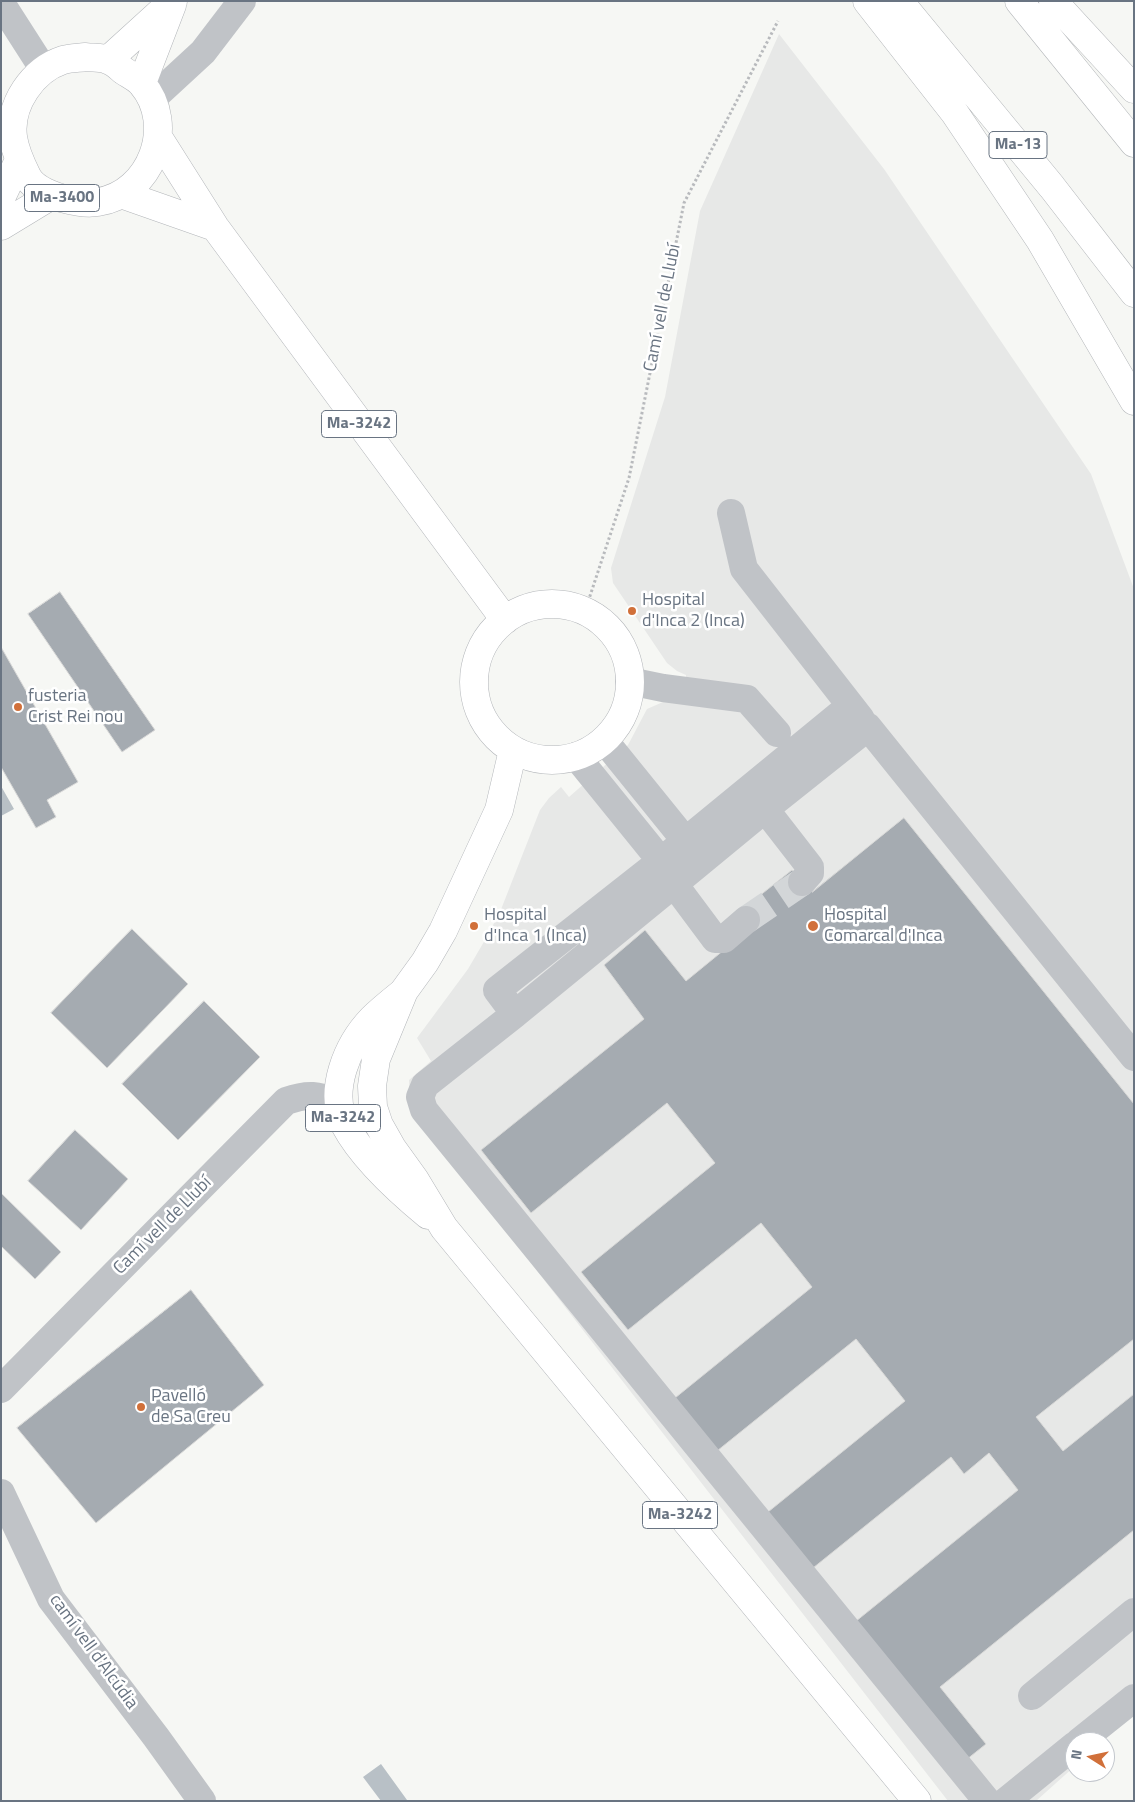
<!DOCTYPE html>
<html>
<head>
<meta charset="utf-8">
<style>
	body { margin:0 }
	#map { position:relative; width:1135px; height:1802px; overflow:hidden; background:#f6f7f4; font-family:"Titillium Web",sans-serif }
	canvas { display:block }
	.frame { position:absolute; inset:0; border:2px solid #697482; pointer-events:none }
	.north { position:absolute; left:1065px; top:1732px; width:50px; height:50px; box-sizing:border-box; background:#fff; border:1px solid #c3c7cd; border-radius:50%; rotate:280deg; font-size:14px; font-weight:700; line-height:20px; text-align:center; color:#697482 }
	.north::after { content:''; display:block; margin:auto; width:18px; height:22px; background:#d1703a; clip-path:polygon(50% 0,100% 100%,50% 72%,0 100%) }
</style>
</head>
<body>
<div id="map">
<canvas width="1135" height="1802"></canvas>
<div class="frame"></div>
<div class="north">N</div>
</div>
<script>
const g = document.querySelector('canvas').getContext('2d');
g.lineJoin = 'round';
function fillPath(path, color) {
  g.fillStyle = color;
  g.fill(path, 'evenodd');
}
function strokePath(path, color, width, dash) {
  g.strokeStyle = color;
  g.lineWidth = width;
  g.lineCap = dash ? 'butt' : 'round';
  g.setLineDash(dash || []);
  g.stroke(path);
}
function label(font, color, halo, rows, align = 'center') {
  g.font = font + ' "Titillium Web",sans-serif';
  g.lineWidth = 5;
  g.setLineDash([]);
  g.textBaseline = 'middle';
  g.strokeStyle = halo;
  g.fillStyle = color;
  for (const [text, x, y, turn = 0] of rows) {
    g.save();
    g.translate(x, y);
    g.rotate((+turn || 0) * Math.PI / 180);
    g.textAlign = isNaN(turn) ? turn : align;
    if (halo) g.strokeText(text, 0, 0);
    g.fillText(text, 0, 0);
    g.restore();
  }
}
fillPath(new Path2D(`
	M779,34L884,169L1091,474L1134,589V1713L1102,1742H1075V1766L1036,1801H948L410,1107L409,1080L431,1061L417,1038L468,969L485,940L500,912L540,810L549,798L561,787L569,797L628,745L647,709L663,702H684L686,675L677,671L667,663L613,583L611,568L665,397L700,211Z`), '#e7e8e7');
fillPath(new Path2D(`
	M1,786L14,809L1,816Z
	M381,1764L407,1800L405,1801H381L363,1777Z`), '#b8c0c6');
const building = new Path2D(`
	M60,592L155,730L122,752L28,614Z
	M1,647L78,782L47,800L56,817L36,828L1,767Z
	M904,818L1134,1104V1339L1036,1417L1063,1451L1134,1394V1530L940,1687L986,1744L961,1764L850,1626L1018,1490L989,1453L964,1474L951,1457L813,1568L768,1512L905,1401L856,1339L717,1451L675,1398L812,1287L761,1223L628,1330L581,1272L715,1163L667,1103L531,1213L481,1150L644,1019L604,965L645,930L686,981L752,927L739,912L792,870L812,892Z
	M132,929L188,984L107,1068L51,1013Z
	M204,1001L260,1057L178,1140L122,1084Z
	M75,1130L128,1179L81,1230L28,1181Z
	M1,1193L61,1252L35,1279L1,1246Z
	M191,1290L264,1385L96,1523L17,1428Z`);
fillPath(building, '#a5abb1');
strokePath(building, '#d8d8d7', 1);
strokePath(new Path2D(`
	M746,920L802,882`), '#d3d6d8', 28, [28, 14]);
const major = new Path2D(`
	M86,57C93,58 102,57 108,60C114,62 119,67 124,71C130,75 138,79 142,84C177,125 151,194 98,202C85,204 73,201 61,198C48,194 33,188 27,176C21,164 15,151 13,137C9,104 33,70 63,60C70,58 78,58 86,57Z
	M108,60L173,1
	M142,83L172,5
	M158,137L215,227L505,620
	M121,194L215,227
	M1,198L19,160
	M1,226L52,195
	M474 682a78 78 0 1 1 156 0a78 78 0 1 1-156 0Z
	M513,750L499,810L443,931L425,962L404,991L376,1059L372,1086L373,1107L379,1125L392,1148L415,1180L444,1228L917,1801
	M401,994C391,1002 381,1010 372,1019C347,1045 328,1091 345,1125C362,1157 400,1192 428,1215`);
const highway = new Path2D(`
	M867,1L954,112L1040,240L1134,401
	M899,1L1052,187L1134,293
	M1019,1L1134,143
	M1053,1L1134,89`);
strokePath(major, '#b2b5b9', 29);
strokePath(highway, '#b3b6b9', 29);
strokePath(new Path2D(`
	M585,611L629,478L684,203L778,21`), '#b8babd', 3, [2.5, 2.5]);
strokePath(new Path2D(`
	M1,3L44,70
	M152,99L203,52L242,1
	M731,513L744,569L861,719
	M629,681L663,688L747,699L777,733
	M604,740L697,855
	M576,756L661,861L497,990L515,1014L674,884L715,939H724L746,920
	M765,809L674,884L661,861L850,706
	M802,882L810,873V867L765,809L868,727L1134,1057
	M515,1014L425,1085L420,1097L424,1110L987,1801
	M1,1389L286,1101C309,1093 317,1095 339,1103
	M1,1493L51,1599L156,1737L202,1801
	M1032,1696L1134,1612
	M1079,1742L1134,1698
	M1006,1801L1075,1745`), '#c0c3c7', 28);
strokePath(major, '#fff', 28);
strokePath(highway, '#fff', 28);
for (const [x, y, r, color] of [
	[632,611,5,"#d1703a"],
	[18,707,5,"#d1703a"],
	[474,926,5,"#d1703a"],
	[813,926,6,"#d1703a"],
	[141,1407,5,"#d1703a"]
]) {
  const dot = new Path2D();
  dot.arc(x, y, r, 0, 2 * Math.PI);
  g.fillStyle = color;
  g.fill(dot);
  strokePath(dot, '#fff', 2);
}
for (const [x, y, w] of [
	[1018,145,58],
	[62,198,75],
	[359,424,75],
	[343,1118,75],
	[680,1515,75]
]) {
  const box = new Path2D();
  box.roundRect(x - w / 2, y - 13.5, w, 27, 4);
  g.fillStyle = '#fff';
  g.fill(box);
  strokePath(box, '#697482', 1);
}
label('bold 16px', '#697482', null, [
	["Ma-13",1018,145],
	["Ma-3400",62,198],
	["Ma-3242",359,424],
	["Ma-3242",343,1118],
	["Ma-3242",680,1515]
]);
label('18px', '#697482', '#fff', [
	["Camí vell de Llubí",663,308,-79],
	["Camí vell de Llubí",163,1226,-45],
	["camí vell d'Alcúdia",93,1652,54]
]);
label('18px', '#697482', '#fff', [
	["Hospital",642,601],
	["d'Inca 2 (Inca)",642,622],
	["fusteria",28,697],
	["Crist Rei nou",28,718],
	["Hospital",484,916],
	["d'Inca 1 (Inca)",484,937],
	["Hospital",824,916],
	["Comarcal d'Inca",824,937],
	["Pavelló",151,1397],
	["de Sa Creu",151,1418]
], 'left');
</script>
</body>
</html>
